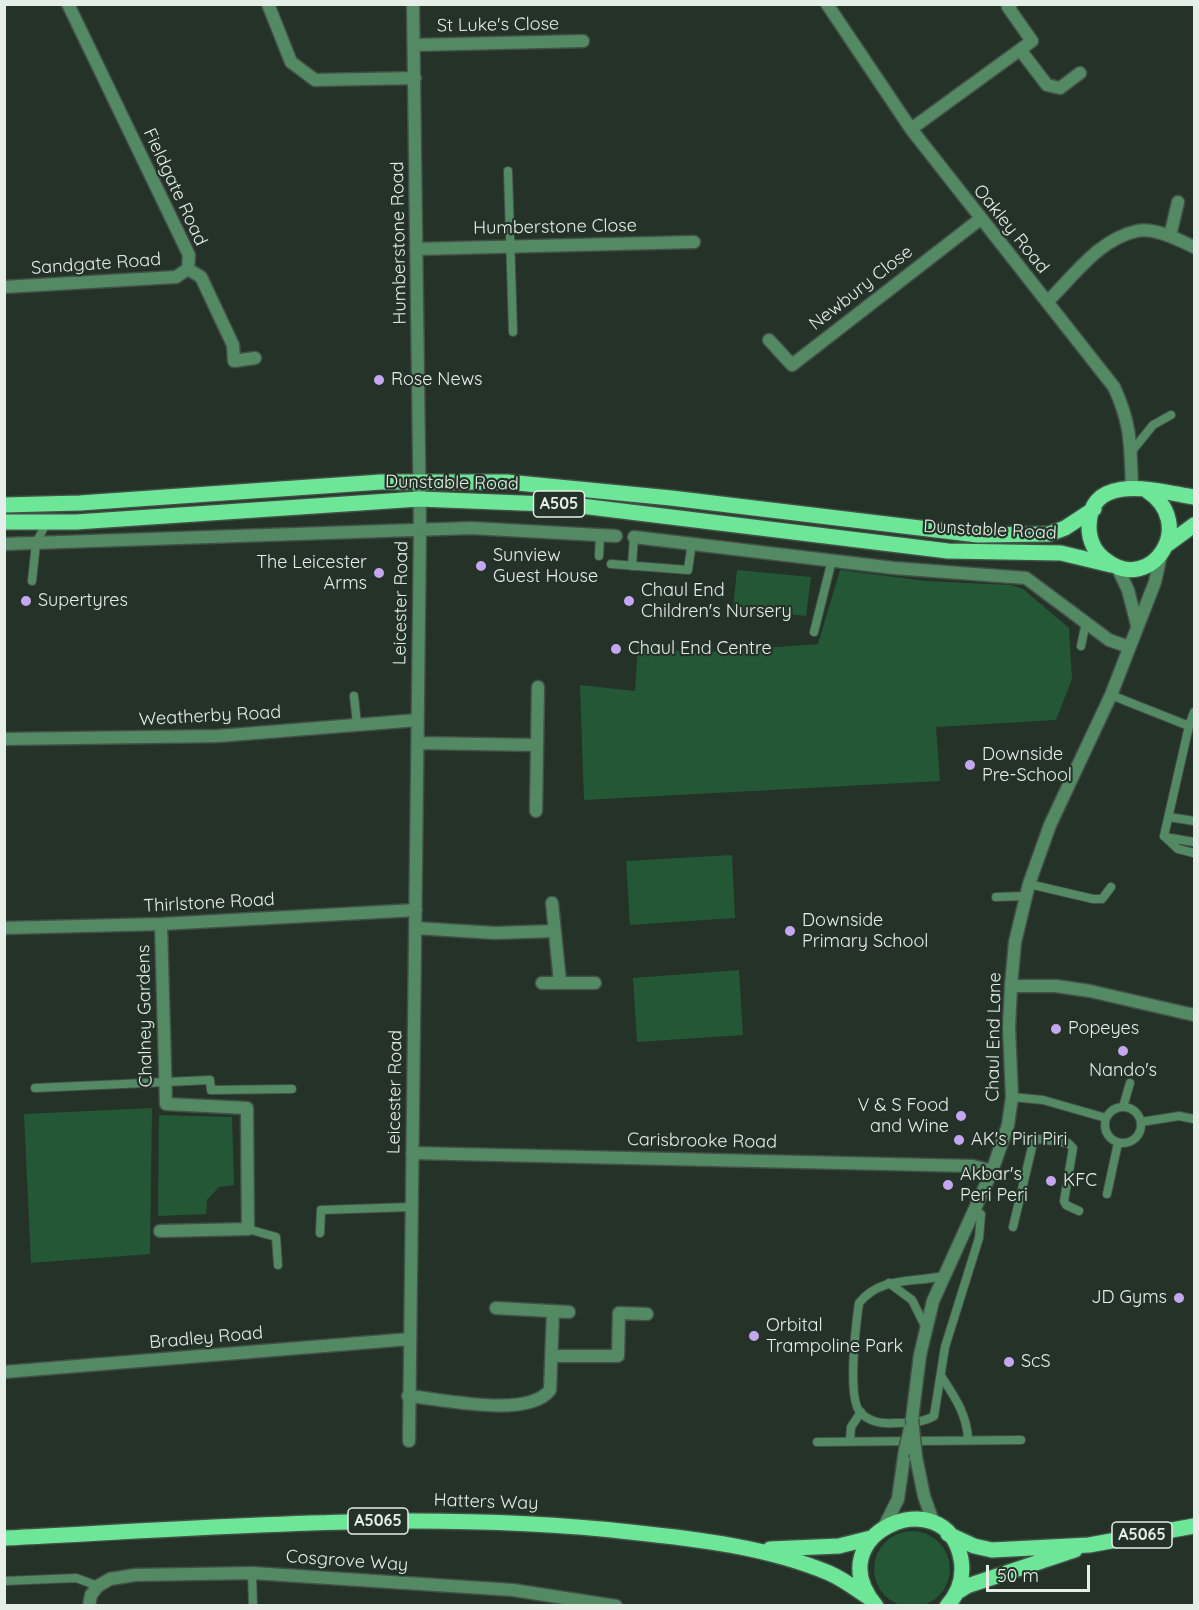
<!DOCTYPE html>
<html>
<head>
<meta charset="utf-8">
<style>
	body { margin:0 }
	#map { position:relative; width:1199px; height:1610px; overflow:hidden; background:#243228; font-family:Quicksand,sans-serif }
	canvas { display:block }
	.frame { position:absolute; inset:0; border:6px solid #e6eee8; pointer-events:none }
	.scale { position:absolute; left:986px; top:1565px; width:104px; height:27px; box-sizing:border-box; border:3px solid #e6eee8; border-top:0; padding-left:8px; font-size:18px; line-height:21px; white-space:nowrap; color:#e6eee8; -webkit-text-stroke:4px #243228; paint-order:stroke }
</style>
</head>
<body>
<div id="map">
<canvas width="1199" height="1610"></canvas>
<div class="frame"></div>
<div class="scale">50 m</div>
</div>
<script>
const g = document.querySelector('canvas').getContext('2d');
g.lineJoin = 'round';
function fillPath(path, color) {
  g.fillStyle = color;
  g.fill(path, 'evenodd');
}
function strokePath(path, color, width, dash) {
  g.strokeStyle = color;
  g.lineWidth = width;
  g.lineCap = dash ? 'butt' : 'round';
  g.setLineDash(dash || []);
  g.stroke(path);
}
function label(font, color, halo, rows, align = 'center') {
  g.font = font + ' Quicksand,sans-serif';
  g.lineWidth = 4.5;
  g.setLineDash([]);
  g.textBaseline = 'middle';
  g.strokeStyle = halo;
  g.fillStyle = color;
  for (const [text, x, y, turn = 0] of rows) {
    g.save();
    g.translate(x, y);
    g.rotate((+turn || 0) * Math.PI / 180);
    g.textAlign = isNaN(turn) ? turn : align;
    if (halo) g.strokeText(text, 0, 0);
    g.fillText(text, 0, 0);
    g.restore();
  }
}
fillPath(new Path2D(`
	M737,570L811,577L806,616L733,608Z
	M840,570L926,581L1011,585L1023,589L1069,628L1072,679L1056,720L936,727L940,781L584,800L580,685L635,691L638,645L694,653L818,644Z
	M732,855L735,918L630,925L626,861Z
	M739,970L743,1035L637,1042L633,978Z
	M152,1108L150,1254L31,1263L24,1114Z
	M159,1115L232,1117L234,1185L219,1187L207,1200L206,1214L158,1216Z
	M874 1569a38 38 0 1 1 76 0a38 38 0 1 1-76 0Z`), '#245736');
const service = new Path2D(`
	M508,171L513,332
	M1132,451L1153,425L1171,415
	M599,556L600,535
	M611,564L688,570L692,542
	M632,566L634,537
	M32,581L36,543L47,522
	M814,632L832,560
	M1081,646L1086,622
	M1111,695L1189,726
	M354,696L357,724
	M1169,817L1194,821
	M1164,836L1189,726L1194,712
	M1164,836L1178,849L1194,853
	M1165,837L1194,842
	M1029,884L1093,899H1102L1111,887
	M996,897L1026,896
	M35,1088L210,1080L211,1090L292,1089
	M1012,1097L1043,1100L1106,1118
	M1105 1125a18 18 0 1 1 36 0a18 18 0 1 1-36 0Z
	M1123,1107L1130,1083
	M1141,1122L1179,1116L1194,1119
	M1107,1194L1118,1143
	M1013,1227L1033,1143L1038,1139L1068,1143L1073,1148L1064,1201L1066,1205L1079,1211
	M248,1229L276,1237L278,1265
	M320,1233L321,1210L411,1207
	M943,1276C912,1283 881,1276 859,1303C856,1324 847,1397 860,1412C869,1422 881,1424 894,1423C908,1423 922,1423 934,1416L945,1347L979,1238L981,1214L973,1210
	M889,1283L912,1300L926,1328
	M941,1376C954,1396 967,1414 968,1439
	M850,1441L851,1427L861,1412
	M817,1442L1021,1440
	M252,1573L253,1606
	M4,1581L76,1578L98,1586`);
const minor = new Path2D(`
	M68,4L189,255L188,269L201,277L233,345L234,361L255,358
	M268,4L291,62L315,80L415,78
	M827,4L911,129L1114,387C1132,426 1130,445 1132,487
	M414,45L583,41
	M1021,51L1047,85L1060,88L1080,73
	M911,129L1032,41L1008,7L1011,4
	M1170,236L1178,202
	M416,249L694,242
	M4,287L176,277L188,269
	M1047,302C1074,276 1099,239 1137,231C1154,227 1179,240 1194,247
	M769,340L792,365L979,220
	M634,537L894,568L1026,578L1109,640L1129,647
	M4,544L471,528L616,536
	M4,739L218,736L418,720
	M418,743L537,745
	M536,811L538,687
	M552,903L560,982
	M4,928L161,924L416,910
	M415,928L495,933L555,931
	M542,983H595
	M1011,986H1056L1090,991L1194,1015
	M412,1153L973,1166L992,1171
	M160,1231L248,1229L247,1108L166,1104L161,924
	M496,1308L569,1312
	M552,1356H618L619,1313L647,1314
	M4,1372L410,1339
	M408,1396C442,1399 528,1419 550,1390L553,1311
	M409,1441L420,529L413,4
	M89,1606L91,1595L98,1586L110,1579L135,1575L252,1573L513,1590L616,1606`);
const tertiary = new Path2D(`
	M1117,567L1128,590L1137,625
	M912,1419L920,1355L933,1301L992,1171L1008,1125L1012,1097L1009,1028L1011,986L1015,942L1029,884L1050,825L1111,695L1155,582L1161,555
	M916,1457L924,1496L934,1524
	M885,1525L898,1499L905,1450`);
const primary = new Path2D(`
	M1146,490C1199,524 1151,594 1107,561C1095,553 1089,541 1089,526C1090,470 1161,492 1194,497
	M4,505L80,503L381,482H507L671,498L978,535L1049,534L1065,528L1094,509
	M4,522H76L419,499L573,505L948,551L1061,553L1111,565
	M1168,544L1194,525
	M948,1534L974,1546L992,1550L1089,1545L1194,1526
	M4,1538C213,1528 422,1509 630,1532C697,1539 767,1547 829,1573C843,1579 856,1589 868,1597
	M770,1549L839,1546L871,1538
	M956,1593L967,1586L1075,1550
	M876,1606C815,1534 946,1478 961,1559C964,1576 959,1593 947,1606`);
strokePath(service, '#435047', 10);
strokePath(minor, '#435047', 15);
strokePath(tertiary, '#435047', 15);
strokePath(primary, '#435047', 18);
strokePath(service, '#538a64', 8);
strokePath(minor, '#538a64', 12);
strokePath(tertiary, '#538a64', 12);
strokePath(primary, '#6de698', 15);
const tertiaryBridge = new Path2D(`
	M912,1419L916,1457
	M905,1450L910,1429`);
strokePath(tertiaryBridge, '#435047', 15, []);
strokePath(tertiaryBridge, '#538a64', 12);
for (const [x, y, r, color] of [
	[379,380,6,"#c5a6f0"],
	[481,566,6,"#c5a6f0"],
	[379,573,6,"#c5a6f0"],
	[26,601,6,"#c5a6f0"],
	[629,601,6,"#c5a6f0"],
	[616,649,6,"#c5a6f0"],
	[970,765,6,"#c5a6f0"],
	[790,931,6,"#c5a6f0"],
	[1056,1029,6,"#c5a6f0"],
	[1123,1051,6,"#c5a6f0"],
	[961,1116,6,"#c5a6f0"],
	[959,1140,6,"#c5a6f0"],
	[1051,1181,6,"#c5a6f0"],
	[948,1185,6,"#c5a6f0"],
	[1179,1298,6,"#c5a6f0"],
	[754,1336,6,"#c5a6f0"],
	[1009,1362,6,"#c5a6f0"]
]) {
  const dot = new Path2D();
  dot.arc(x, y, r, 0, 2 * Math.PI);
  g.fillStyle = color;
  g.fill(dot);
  strokePath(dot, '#243228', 2);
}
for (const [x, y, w] of [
	[559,504,51],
	[378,1521,60],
	[1142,1535,60]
]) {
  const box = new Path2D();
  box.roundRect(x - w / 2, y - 13, w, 26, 4.5);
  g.fillStyle = '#243228';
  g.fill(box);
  strokePath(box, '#e6eee8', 1.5);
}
label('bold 16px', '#e6eee8', null, [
	["A505",559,504],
	["A5065",378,1521],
	["A5065",1142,1535]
]);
label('18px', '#e6eee8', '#243228', [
	["St Luke's Close",498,25,-1],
	["Fieldgate Road",175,187,65],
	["Humberstone Close",555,227,-1],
	["Oakley Road",1011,229,51],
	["Humberstone Road",399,243,-91],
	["Sandgate Road",96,264,-4],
	["Newbury Close",861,288,-38],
	["Dunstable Road",452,483,1],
	["Dunstable Road",990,530,3],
	["Leicester Road",401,603,-89],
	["Weatherby Road",210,716,-3],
	["Thirlstone Road",209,903,-3],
	["Chalney Gardens",145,1016,-91],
	["Chaul End Lane",994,1037,-89],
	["Leicester Road",395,1092,-89],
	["Carisbrooke Road",702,1141,1],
	["Bradley Road",206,1338,-5],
	["Hatters Way",486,1502,2],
	["Cosgrove Way",347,1561,4]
]);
label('18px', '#e6eee8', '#243228', [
	["Rose News",391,380],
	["Sunview",493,556],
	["Guest House",493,577],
	["The Leicester",367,563,"right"],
	["Arms",367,584,"right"],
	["Chaul End",641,591],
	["Children's Nursery",641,612],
	["Supertyres",38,601],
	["Chaul End Centre",628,649],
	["Downside",982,755],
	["Pre-School",982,776],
	["Downside",802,921],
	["Primary School",802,942],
	["Popeyes",1068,1029],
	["Nando's",1123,1071,"center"],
	["V & S Food",949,1106,"right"],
	["and Wine",949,1127,"right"],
	["AK's Piri Piri",971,1140],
	["Akbar's",960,1175],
	["Peri Peri",960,1196],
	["KFC",1063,1181],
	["JD Gyms",1167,1298,"right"],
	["Orbital",766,1326],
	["Trampoline Park",766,1347],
	["ScS",1021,1362]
], 'left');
</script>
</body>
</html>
